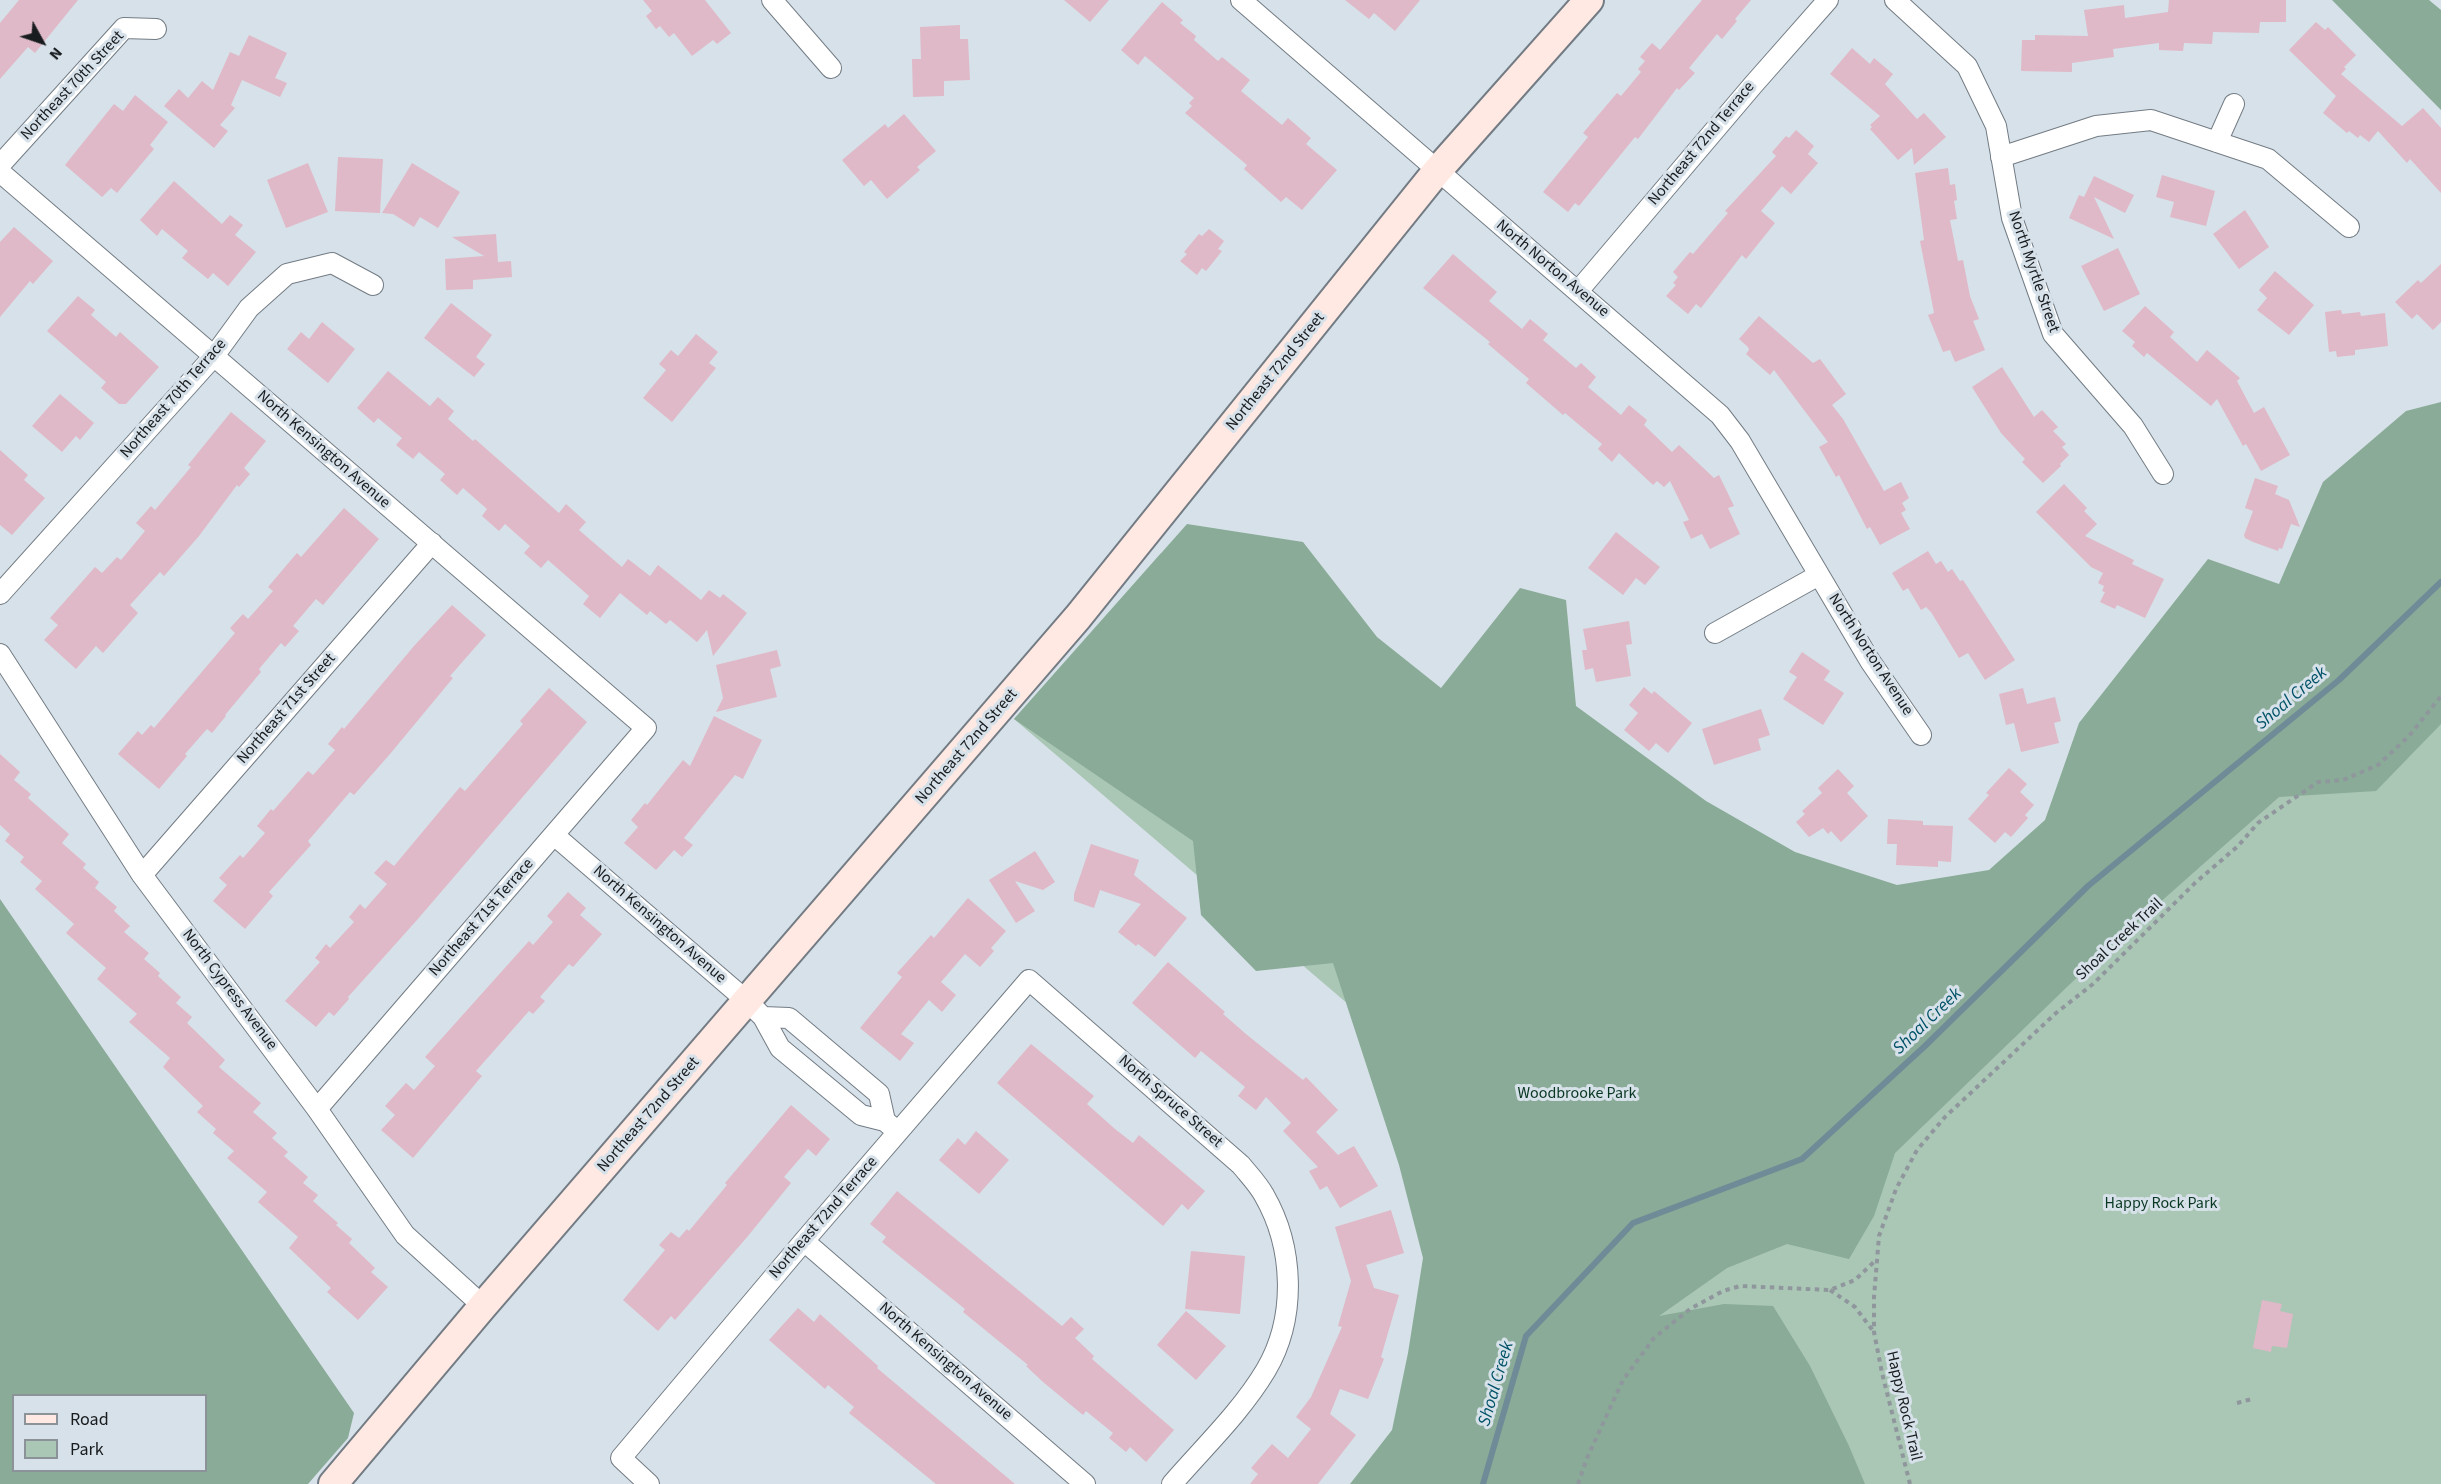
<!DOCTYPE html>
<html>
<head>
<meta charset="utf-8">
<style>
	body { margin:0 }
	#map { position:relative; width:2441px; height:1484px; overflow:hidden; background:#d7e1e9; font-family:"Source Sans 3",sans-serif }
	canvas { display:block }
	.legend { position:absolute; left:12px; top:1394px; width:195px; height:78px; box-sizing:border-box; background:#d7e1e9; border:2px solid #8b9298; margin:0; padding:8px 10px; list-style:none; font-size:18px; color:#181c1f }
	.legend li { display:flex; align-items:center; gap:12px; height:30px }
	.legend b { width:30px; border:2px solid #8b9298 }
	.north { position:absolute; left:12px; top:12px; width:60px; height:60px; -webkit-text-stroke:4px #d7e1e9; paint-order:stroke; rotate:130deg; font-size:16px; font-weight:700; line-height:24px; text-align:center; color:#181c1f }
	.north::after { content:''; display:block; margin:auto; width:21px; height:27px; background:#181c1f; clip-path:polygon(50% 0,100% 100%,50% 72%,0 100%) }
</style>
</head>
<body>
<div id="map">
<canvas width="2441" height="1484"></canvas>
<ul class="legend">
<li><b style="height:8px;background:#ffe9e2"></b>Road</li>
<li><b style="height:16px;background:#aac6b5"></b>Park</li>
</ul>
<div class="north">N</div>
</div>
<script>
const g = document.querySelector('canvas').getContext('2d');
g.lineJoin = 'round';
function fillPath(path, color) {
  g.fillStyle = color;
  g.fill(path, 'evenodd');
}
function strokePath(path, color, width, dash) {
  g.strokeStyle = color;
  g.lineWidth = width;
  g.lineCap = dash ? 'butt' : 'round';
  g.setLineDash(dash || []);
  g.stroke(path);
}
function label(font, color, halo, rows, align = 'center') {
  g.font = font + ' "Source Sans 3",sans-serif';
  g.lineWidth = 6;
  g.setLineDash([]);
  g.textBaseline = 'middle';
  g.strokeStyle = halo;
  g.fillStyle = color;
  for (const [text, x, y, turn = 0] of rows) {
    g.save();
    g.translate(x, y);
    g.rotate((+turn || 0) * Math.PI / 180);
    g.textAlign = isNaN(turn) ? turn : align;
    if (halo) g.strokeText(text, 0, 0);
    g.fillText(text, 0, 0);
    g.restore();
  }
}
fillPath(new Path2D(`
	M1161,553L1836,1120L2441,581V1484H1371L1449,1391L1430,1074L1014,719Z`), '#aac6b5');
fillPath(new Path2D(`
	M2332,0H2429L2441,10V110Z
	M2441,402V724L2376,791L2279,797L2097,958L1895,1153L1874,1216L1849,1259L1787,1244L1727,1268L1659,1316L1724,1304L1773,1306L1810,1366L1849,1446L1865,1484H1350L1392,1430L1408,1353L1423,1258L1399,1165L1333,963L1256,971L1201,915L1193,841L1014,719L1187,524L1303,542L1377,637L1441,688L1520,588L1566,600L1576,706L1706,801L1795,852L1897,885L1989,870L2045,820L2079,723L2208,559L2279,584L2323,482L2406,411Z
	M0,899L354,1413L348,1438L308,1484H0ZM14,1396H206V1470H14Z`), '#89ab97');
strokePath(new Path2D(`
	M1483,1484L1526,1336L1633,1223L1802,1159L1925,1046L2088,886L2339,680L2441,582`), '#6e8b97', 6);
fillPath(new Path2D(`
	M19,0H78L35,53L28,47L0,79V23Z
	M643,0H705L731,33L717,44L713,40L692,56L674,33L669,37L660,26L656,29L646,16L652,11Z
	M1064,0H1109L1090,22Z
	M1345,0H1420L1395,31L1374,13L1369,19Z
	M1702,0H1751L1735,19L1737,21L1722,39L1717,34L1689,68L1695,73L1679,90L1677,88L1638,139L1635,137L1579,206L1575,203L1568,212L1543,192L1588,137L1583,133L1617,93L1621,96L1641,72L1638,69L1645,61L1640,57L1652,43L1660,50Z
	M2169,0H2286V22H2260L2259,33L2213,32L2212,44L2184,43L2183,51L2159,50V43L2113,49L2114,57L2072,63V72L2021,71L2022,40H2035V35L2088,36L2084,10L2124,5L2125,18L2168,12Z
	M1162,2L1183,20L1180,23L1196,36L1194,40L1218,61L1222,57L1250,80L1241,91L1282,125L1288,118L1311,138L1306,144L1337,170L1302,210L1286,197L1281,202L1244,169L1247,165L1185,113L1192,106L1189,103L1194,98L1145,56L1138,65L1121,50Z
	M2316,22L2325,30L2328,27L2356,55L2344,67L2346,69L2341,74L2402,126L2423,108L2441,128V193L2410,159L2407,163L2378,131L2369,142L2360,135L2358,138L2349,131L2347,133L2323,113L2336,96L2289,50Z
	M960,25V39H968L970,80L944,81V96L913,97L912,59H921L920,27Z
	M249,35L287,53L275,78L287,83L280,97L242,80L231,105L235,108L220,125L228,131L214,148L164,106L179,89L188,98L202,81L213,90L230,52L239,56Z
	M1852,48L1870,64L1874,58L1893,74L1885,84L1917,119L1924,113L1946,137L1914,165L1912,148L1898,160L1870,129L1872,127L1870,125L1880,116L1830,74Z
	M135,95L168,122L150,145L154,149L117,193L111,188L102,197L65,165L114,104L123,111Z
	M904,114L936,151L917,167L920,170L887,199L871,180L864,186L842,160L885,124L888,128Z
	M1796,130L1814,146L1808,154L1818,163L1791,194L1782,186L1761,211L1775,223L1746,259L1742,255L1701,308L1696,304L1688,314L1666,296L1676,285L1673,283L1678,277L1673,272L1690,252L1693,254L1728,213L1725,211L1776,156L1772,152L1786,136L1789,138Z
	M338,157L383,159L380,213L335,211Z
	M308,163L328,212L286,228L267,180Z
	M412,163L460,192L438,228L420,217L414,227L393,214L382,213Z
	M1948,168L1950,185L1955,184L1957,200L1954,201L1957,219L1950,220L1958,261L1963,260L1970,296L1979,319L1973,321L1985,350L1955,362L1950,350L1943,352L1928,315L1934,313L1920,241L1924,240L1915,173Z
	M2162,175L2215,191L2206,226L2170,217L2174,202L2156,197Z
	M2094,176L2134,195L2125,213L2094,197L2114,239L2069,218L2079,195L2084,197Z
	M174,181L222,224L230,215L243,225L235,235L256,252L228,286L213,273L208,279L182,258L188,251L162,229L157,236L140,220Z
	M2245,210L2269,247L2239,269L2213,234Z
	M14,227L53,261L33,284L30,281L0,317V242Z
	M1209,229L1224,241L1218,249L1222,251L1206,271L1202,268L1197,275L1180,261L1187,254L1184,252L1199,234L1202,236Z
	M496,234L498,262L511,261L512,277L473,280V289L446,290L445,259L484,256L452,237Z
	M2118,248L2140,294L2104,311L2081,266Z
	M1453,254L1497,292L1489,301L1522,329L1530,319L1548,334L1543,340L1576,368L1581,363L1596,377L1588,387L1621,415L1629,405L1647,420L1644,425L1672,452L1679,445L1714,478L1719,475L1734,506L1728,508L1740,534L1710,549L1702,534L1691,539L1683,522L1689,520L1670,481L1664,487L1657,481L1653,485L1619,453L1612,462L1598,449L1602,444L1565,413L1563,415L1526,383L1529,379L1488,344L1490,342L1423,288Z
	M2441,264V322L2433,330L2417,314L2412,319L2395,302L2418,280L2421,283Z
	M2275,271L2314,305L2289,335L2257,310L2267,298L2259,290Z
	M78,296L95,310L91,315L116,337L120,332L159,367L126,404H119L101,388L106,382L47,331Z
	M451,303L492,335L476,357L485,364L474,377L424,338Z
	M2145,306L2174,332L2170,337L2197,362L2207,350L2240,378L2237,381L2254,413L2264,407L2290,455L2261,471L2246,444L2243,446L2217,399L2211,406L2147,353L2144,357L2132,346L2135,342L2122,331Z
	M2341,310L2342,314L2360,312L2361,316L2385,313L2388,346L2355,350V355L2337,357L2336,351L2329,352L2325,312Z
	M1759,316L1813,363L1820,359L1846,394L1832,405L1843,419L1884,491L1901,482L1909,498L1902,503L1906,510L1901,513L1910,529L1880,545L1870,527L1867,529L1839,475L1836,477L1819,447L1828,442L1774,370L1770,375L1746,354L1749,350L1748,347L1739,339Z
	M322,322L355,349L328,383L287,349L301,332L309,339Z
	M696,334L718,352L709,363L716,368L672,422L643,398L666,370L659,364L671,350L678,356Z
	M2002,367L2034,417L2042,410L2058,427L2053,431L2066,444L2062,447L2069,455L2060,464L2061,466L2043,483L2022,462L2025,459L2001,433L1972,387Z
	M388,371L430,406L438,397L454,411L448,419L473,441L475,439L559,513L566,504L586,522L579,530L622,567L628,559L650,576L658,565L701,600L709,590L720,598L723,594L747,613L713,656L707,630L697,642L670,620L666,624L650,611L647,615L620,593L600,618L583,604L589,596L548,560L541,568L524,553L530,546L505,524L499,531L482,516L487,509L463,488L457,495L440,480L445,474L419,452L413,459L396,445L402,438L378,418L374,423L357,408Z
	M60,394L94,423L80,440L76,436L62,452L32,426Z
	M231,412L266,441L244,468L250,474L239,487L237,485L199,536L164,576L160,572L130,605L138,613L103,653L96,646L76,669L44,640L58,625L50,618L95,567L102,573L117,557L121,560L145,531L136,523L151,506L155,510L191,467L188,465Z
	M0,450L28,475L24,480L45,498L12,535L0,525Z
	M2255,478L2278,486L2275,494L2289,500L2300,527L2291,524L2282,549L2279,548L2278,551L2253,542L2245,538L2244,535L2253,511L2245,508Z
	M2064,484L2087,508L2084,511L2097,524L2085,536L2134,560L2132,564L2164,579L2145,618L2117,605L2115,609L2100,602L2105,592L2102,591L2104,586L2098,583L2103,573L2091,567L2036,512Z
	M344,508L379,539L323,605L316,599L293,626L299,631L285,647L281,643L259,669L261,672L225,715L226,716L212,733L207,729L185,754L187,756L159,789L118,754L138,731L142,735L151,725L154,728L235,633L230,628L243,614L248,619L273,591L268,587L297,553L301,557Z
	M1616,532L1660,567L1645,585L1636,578L1623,595L1588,568Z
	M1928,551L1936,564L1941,561L1948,572L1952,569L1960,581L1963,580L2015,660L1985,680L1968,653L1959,658L1931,612L1926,607L1921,610L1908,588L1903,591L1892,573Z
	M452,605L486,635L450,676L453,678L390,754L354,795L350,792L308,841L311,845L269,892L273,896L245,929L213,901L227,885L219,878L240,855L243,858L265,833L257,826L271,809L273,811L308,771L313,775L335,750L328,744L342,727L344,729L414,646Z
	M1629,621L1632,644L1626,645L1631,676L1596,682L1593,668L1585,670L1582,650H1587L1583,629Z
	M777,650L781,666L770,669L777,697L716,712L723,698L716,665Z
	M1802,652L1830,671L1824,680L1844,693L1823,725L1783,699L1797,677L1789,672Z
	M1644,687L1652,694L1654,691L1692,723L1668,753L1656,743L1649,751L1624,730L1638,713L1629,705Z
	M549,688L587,722L417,920L348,997L349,999L334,1016L329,1012L316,1027L285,1001L320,962L315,958L326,944L330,948L354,922L349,917L360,904L365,909L387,884L374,873L386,860L394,866L460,787L465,791L523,724L520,721Z
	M2023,688L2027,704L2055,697L2061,721L2054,723L2059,743L2021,752L2014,723L2006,725L1999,694Z
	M1761,709L1770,735L1758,739L1761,750L1714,765L1702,729Z
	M714,716L762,740L743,779L735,775L684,838L693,845L682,857L674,850L656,870L624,843L638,827L631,820L645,803L647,805L683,760L690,766Z
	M0,754L20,772L14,780L31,794L28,798L69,834L62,843L86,864L83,868L99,882L95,888L117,907L114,911L130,926L124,932L149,953L144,959L160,973L158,976L181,997L176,1003L192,1017L187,1023L225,1060L219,1067L261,1103L253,1112L277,1133L272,1138L288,1152L284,1156L308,1177L303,1183L318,1195L313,1201L338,1223L336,1225L352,1239L349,1243L375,1268L371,1272L388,1287L358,1320L327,1292L331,1288L289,1248L298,1237L258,1202L267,1192L227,1158L234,1151L213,1133L216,1129L197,1112L203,1106L163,1067L170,1058L129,1022L137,1014L97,979L106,968L66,933L74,924L35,889L42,881L20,862L24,857L5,841L10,834L0,825Z
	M2009,768L2027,784L2020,792L2034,805L2025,815L2028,818L2011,837L2005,832L1995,843L1968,819L1989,795L1986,793Z
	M1838,769L1854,786L1847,793L1868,816L1841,842L1831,831L1828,834L1823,828L1809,837L1796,822L1805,814L1802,811L1822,793L1818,788Z
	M1888,819L1923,821V825L1953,826L1951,862L1938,861V867L1896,865L1897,844H1887Z
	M1091,844L1139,860L1134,875L1187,918L1155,957L1138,944L1136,946L1118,932L1141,904L1100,890L1094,908L1074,901V894Z
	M1035,851L1055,882L1043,890L1015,881L1035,911L1016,923L989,880Z
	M568,892L586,908L580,915L602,934L573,967L569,964L540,997L545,1001L533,1014L529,1011L476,1071L482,1076L413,1158L381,1130L395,1115L385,1106L406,1083L414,1090L435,1066L425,1057L529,941L533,945L553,922L547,916Z
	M968,898L1006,931L991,948L994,951L980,967L965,954L941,982L956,995L942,1012L929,1000L901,1034L914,1043L900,1061L860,1028L902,977L897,973L931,935L934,938Z
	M1168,962L1225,1012L1223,1014L1246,1034L1303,1080L1306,1077L1338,1110L1316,1132L1338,1155L1354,1146L1378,1186L1340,1208L1327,1186L1320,1190L1309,1171L1318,1167L1283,1131L1291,1123L1266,1097L1256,1110L1238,1096L1245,1087L1201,1051L1195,1058L1132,1003Z
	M1031,1044L1094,1096L1087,1104L1115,1129L1133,1143L1139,1135L1205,1191L1188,1210L1182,1204L1163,1226L997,1083Z
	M791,1105L830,1139L816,1156L808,1149L784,1177L791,1183L748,1236L675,1320L671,1316L658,1331L623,1300L665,1250L659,1245L671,1232L679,1238L687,1229L689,1231L727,1185L725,1183Z
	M976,1131L1009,1160L979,1194L939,1160L958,1138L965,1145Z
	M897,1191L1062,1326L1071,1317L1084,1329L1075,1338L1094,1356L1092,1359L1174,1430L1146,1462L1130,1447L1126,1452L1109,1438L1113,1433L1086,1411L1083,1415L1043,1382L1026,1366L1028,1365L963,1312L965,1309L882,1242L886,1237L870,1224Z
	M1391,1210L1404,1253L1366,1265L1374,1288L1399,1295L1381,1357L1384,1359L1368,1399L1340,1389L1330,1414L1356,1435L1318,1484H1250L1258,1474L1251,1468L1272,1444L1288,1458L1311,1429L1296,1417L1311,1397L1342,1327L1338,1326L1351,1281L1335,1227Z
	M1191,1251L1245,1256L1240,1314L1185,1309Z
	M2262,1300L2282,1304L2280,1311L2293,1314L2287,1348L2272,1346L2271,1352L2253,1348Z
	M798,1308L814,1322L820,1314L878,1366L877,1368L1015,1484H936L849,1413L854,1407L828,1385L825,1389L769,1340Z
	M1186,1311L1226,1346L1196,1380L1157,1345Z`), '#dfb9c7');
const street = new Path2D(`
	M772,0L831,68
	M1241,0L1720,415L1740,441L1870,661L1921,735
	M1895,0L1967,66L1996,126L2012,218L2053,334L2133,426L2163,474
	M2217,142L2234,104
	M2001,157L2096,126L2151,120L2268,159L2349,227
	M0,165L124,28L156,29
	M0,172L646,728L317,1109
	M1579,290L1753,85L1828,0
	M0,594L214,356L249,308L287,274L332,263L373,285
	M1715,633L1819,575
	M0,654L142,875L317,1109L405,1235L483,1306
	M554,835L748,1002L763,1017L780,1048L861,1115L885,1121L898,1132
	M142,875L432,543
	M763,1017L789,1018L879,1094L885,1121
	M804,1241L1085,1484
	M649,1484L621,1458L804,1241L1029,980L1241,1165C1249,1175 1258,1184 1264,1195C1294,1247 1297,1317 1266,1370C1241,1412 1203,1448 1172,1484`);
const secondary = new Path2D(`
	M333,1484L483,1306L1078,617L1437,171L1589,0`);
strokePath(street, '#737c84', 22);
strokePath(secondary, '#737c84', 32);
strokePath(new Path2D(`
	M1830,1290L1855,1307L1874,1332
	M2237,1403L2252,1399
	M1578,1484L1587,1458L1623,1380L1654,1338L1690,1309L1723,1291L1740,1286L1830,1290L1855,1280L1875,1261
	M1910,1484L1882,1373L1874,1332V1297L1879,1236L1896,1189L1917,1150L1945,1117L2056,1013L2093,984L2195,883L2238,846L2258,823L2318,782L2343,780L2378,765L2409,736L2441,696`), '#8f979d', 4, [4.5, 4.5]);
strokePath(street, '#fff', 20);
strokePath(secondary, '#ffe9e2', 28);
label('16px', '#181c1f', '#d7e1e9', [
	["Northeast 70th Street",73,86,-47],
	["Northeast 72nd Terrace",1702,144,-50],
	["North Norton Avenue",1552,269,40],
	["North Myrtle Street",2033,272,71],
	["Northeast 72nd Street",1276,372,-51],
	["Northeast 70th Terrace",174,399,-49],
	["North Kensington Avenue",323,450,41],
	["North Norton Avenue",1870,655,57],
	["Northeast 71st Street",287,709,-49],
	["Northeast 72nd Street",967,747,-49],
	["Northeast 71st Terrace",482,918,-49],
	["North Kensington Avenue",659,925,41],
	["Shoal Creek Trail",2120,940,-43],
	["North Cypress Avenue",229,990,53],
	["North Spruce Street",1170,1102,41],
	["Northeast 72nd Street",649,1115,-49],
	["Northeast 72nd Terrace",824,1218,-49],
	["North Kensington Avenue",945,1362,41],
	["Happy Rock Trail",1903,1406,77]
]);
label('16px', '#093722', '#d7e1e9', [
	["Woodbrooke Park",1577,1094],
	["Happy Rock Park",2161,1204]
]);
label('italic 18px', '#005268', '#d7e1e9', [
	["Shoal Creek",2292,699,-40],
	["Shoal Creek",1928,1022,-44],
	["Shoal Creek",1497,1384,-74]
]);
</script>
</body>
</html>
